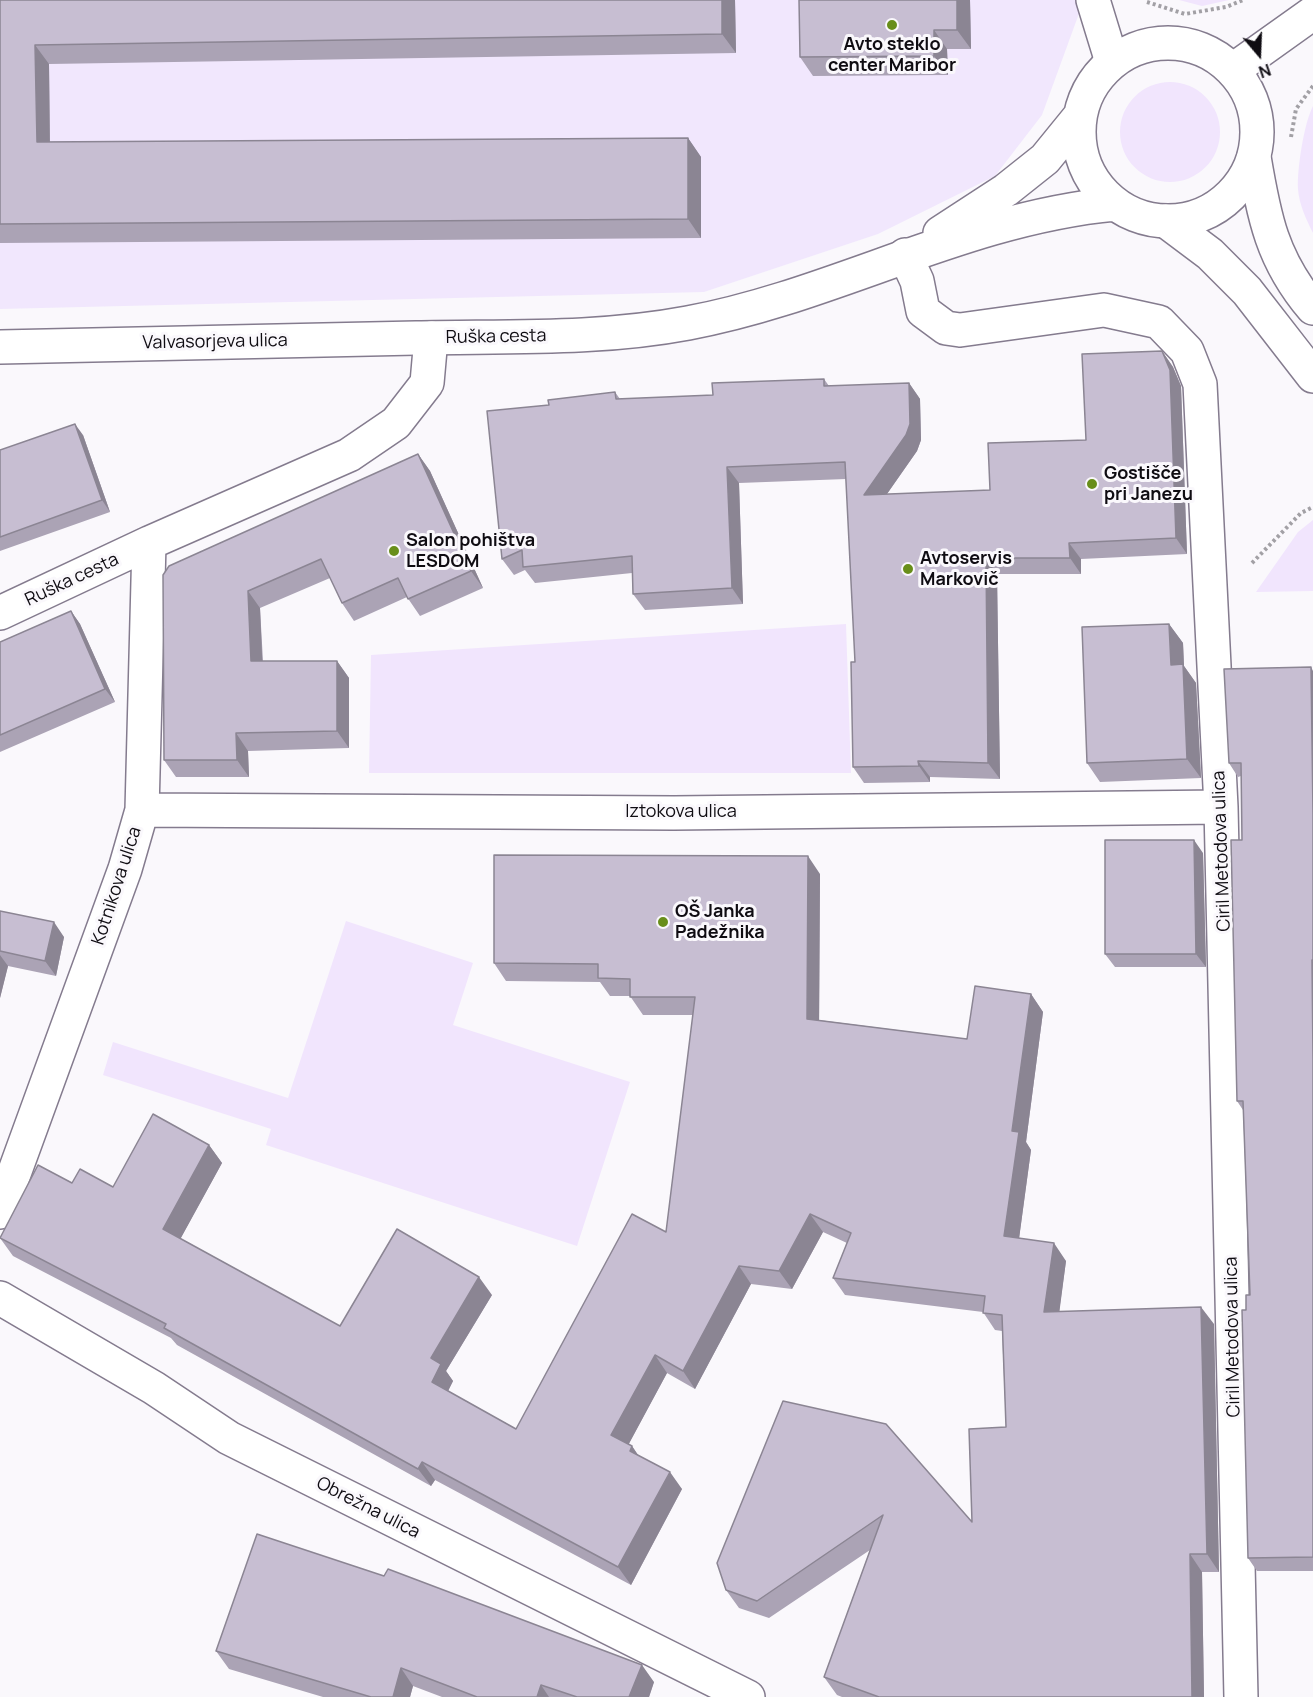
<!DOCTYPE html>
<html>
<head>
<meta charset="utf-8">
<style>
	body { margin:0 }
	#map { position:relative; width:1313px; height:1697px; overflow:hidden; background:#faf8fc; font-family:Manrope,sans-serif }
	canvas { display:block }
	.north { position:absolute; left:1229px; top:24px; width:60px; height:60px; -webkit-text-stroke:4px #faf8fc; paint-order:stroke; rotate:161deg; font-size:16px; font-weight:700; line-height:24px; text-align:center; color:#0f0c12 }
	.north::after { content:''; display:block; margin:auto; width:21px; height:27px; background:#0f0c12; clip-path:polygon(50% 0,100% 100%,50% 72%,0 100%) }
</style>
</head>
<body>
<div id="map">
<canvas width="1313" height="1697"></canvas>
<div class="north">N</div>
</div>
<script>
const g = document.querySelector('canvas').getContext('2d');
g.lineJoin = 'round';
function fillPath(path, color) {
  g.fillStyle = color;
  g.fill(path, 'evenodd');
}
function strokePath(path, color, width, dash) {
  g.strokeStyle = color;
  g.lineWidth = width;
  g.lineCap = dash ? 'butt' : 'round';
  g.setLineDash(dash || []);
  g.stroke(path);
}
function label(font, color, halo, rows, align = 'center') {
  g.font = font + ' Manrope,sans-serif';
  g.lineWidth = 6;
  g.setLineDash([]);
  g.textBaseline = 'middle';
  g.strokeStyle = halo;
  g.fillStyle = color;
  for (const [text, x, y, turn = 0] of rows) {
    g.save();
    g.translate(x, y);
    g.rotate((+turn || 0) * Math.PI / 180);
    g.textAlign = isNaN(turn) ? turn : align;
    if (halo) g.strokeText(text, 0, 0);
    g.fillText(text, 0, 0);
    g.restore();
  }
}
fillPath(new Path2D(`
	M0,0H1105L1081,8L1042,115L995,176L878,234L704,292L0,309Z`), '#f1e7fd');
fillPath(new Path2D(`
	M1179,0H1229L1202,6Z
	M1120 132a50 50 0 1 1 100 0a50 50 0 1 1-100 0Z
	M1313,106V233C1306,219 1299,204 1298,189C1297,169 1304,123 1313,106Z
	M1313,520V591L1256,592L1298,532Z
	M846,624L851,773H369L371,655Z
	M346,921L473,963L453,1025L630,1082L577,1246L266,1145L271,1129L103,1075L113,1042L288,1098Z`), '#f1e5fd');
const minor = new Path2D(`
	M1093,0L1112,62
	M905,255L917,281L923,311L946,328L960,330L1104,310L1159,322L1187,351L1200,384L1221,807L1241,1697
	M0,613L149,543L349,455L396,423L427,383L431,338
	M142,810L674,813L1221,807
	M0,1212L125,869L142,810L149,543
	M0,1298L154,1388L229,1438L748,1697`);
const tertiary = new Path2D(`
	M1079 132a89 89 0 1 1 178 0a89 89 0 1 1-178 0Z
	M1233,70L1313,13
	M940,233L1006,190L1045,159L1080,116
	M0,347C139,344 277,341 416,338C507,336 598,340 688,323C834,296 964,218 1115,204`);
const primary = new Path2D(`
	M1254,157C1264,217 1272,260 1313,308
	M1166,221L1210,254L1247,291L1313,376`);
strokePath(minor, '#847b8e', 36);
strokePath(tertiary, '#847b8e', 36);
strokePath(primary, '#847b8e', 36);
strokePath(new Path2D(`
	M1147,2L1185,14L1226,7L1243,0
	M1291,137L1296,109L1313,86
	M1252,563L1301,513L1313,507`), '#a2a0a5', 4, [3, 3]);
strokePath(minor, '#fff', 33);
strokePath(tertiary, '#fff', 33);
strokePath(primary, '#fff', 33);
fillPath(new Path2D(`
	M0,0H735L736,53L49,64L50,142L688,138L701,157V238L0,243Z
	M970,0L971,49H947L948,75L813,76L800,57Z
	M1162,351L1173,367L1181,386L1187,554L1081,559V574H997L1000,779L930,777V782L864,783L853,767L855,662L846,479L739,483L743,604L645,610L633,594L632,573L535,583L525,570L514,575L502,559L549,405L615,392L620,399L713,395L824,379L829,386L909,383L920,399L921,440L917,451L887,494L990,490L1086,440Z
	M83,435L110,512L0,551V450Z
	M418,454L430,471L483,588L420,616L407,597L354,621L342,603L330,578L260,608L263,661H337L349,678V748L248,751L249,777H176L164,760L163,575Z
	M71,611L80,624L115,702L0,752V642Z
	M1169,624L1183,643L1184,666L1196,683L1201,778L1100,782L1087,763Z
	M1313,671V1571H1257L1248,1558L1246,1310L1250,1295L1243,1110L1237,1101L1242,840L1241,776L1238,777L1229,763Z
	M1203,853L1206,967H1115L1105,954Z
	M820,874L819,1020L967,1039L1031,994L1043,1012L1026,1142L1031,1150L1019,1238L1066,1261L1059,1312L1214,1324L1219,1572H1202L1204,1697H842L837,1695L824,1677L870,1550L769,1618L739,1608L726,1590L783,1401L972,1522L1006,1427L1002,1331L995,1330L983,1312L845,1295L833,1278L847,1243L823,1232L792,1289L751,1284L695,1389L667,1373L628,1445L632,1446L638,1455L682,1489L631,1585L435,1480L431,1486L177,1345L171,1338L13,1256L0,1238L72,1183L113,1187L209,1145L222,1163L180,1239L340,1326L492,1295L446,1371L453,1381L448,1391L516,1429L666,1232L693,1015H643L630,996H610L600,982L506,981L494,963Z
	M0,911L64,937L56,976L8,966L0,998Z
	M216,1651L654,1682L649,1697H442L413,1686L410,1697H323L229,1669Z`), '#aba3b5');
fillPath(new Path2D(`
	M722,0H735L736,53L722,34Z
	M957,0H970L971,49L957,30Z
	M934,30L947,49L948,75L934,56Z
	M35,45L49,64L50,161L37,142Z
	M688,138L701,157V238L688,219Z
	M1162,351L1173,367L1181,386L1187,554L1176,538Z
	M909,383L920,399L921,440L917,451L875,511L864,495Z
	M75,424L83,435L110,512L102,500Z
	M418,454L430,471L483,588L471,571Z
	M727,467L739,483L743,604L732,588Z
	M1069,543L1081,559V574L1070,558Z
	M986,558L997,574L1000,779L988,763Z
	M248,591L260,608L263,678L251,661Z
	M71,611L80,624L115,702L105,689Z
	M1169,624L1183,643L1184,666L1196,683L1201,778L1187,759L1171,665Z
	M337,661L349,678V748L337,731Z
	M1311,667L1313,671V814Z
	M236,733L248,751L249,777L237,760Z
	M918,761L930,777V782L919,766Z
	M1194,840L1203,853L1206,967L1196,954Z
	M808,856L820,874L819,1036L807,1019Z
	M54,922L64,937L56,976L45,961Z
	M0,955L8,966L0,998Z
	M1312,960L1313,962V1060Z
	M1031,994L1043,1012L1026,1142L1031,1150L1017,1254L1004,1236L1012,1131Z
	M209,1145L222,1163L176,1247L163,1229Z
	M810,1214L823,1232L792,1289L779,1271Z
	M1054,1243L1066,1261L1057,1330L1044,1312Z
	M739,1266L751,1284L695,1389L683,1371Z
	M479,1277L492,1295L446,1371L453,1381L444,1399L432,1382L431,1358Z
	M1201,1307L1214,1324L1219,1572L1207,1554Z
	M655,1355L667,1373L624,1453L611,1435Z
	M632,1446L644,1464L630,1451Z
	M422,1462L435,1480L431,1486L418,1469Z
	M670,1472L682,1489L631,1585L618,1567Z
	M1190,1554L1202,1572L1204,1697H1192Z
	M642,1665L654,1682L649,1697H629Z
	M401,1668L413,1686L410,1697H393Z
	M541,1685L549,1697H537Z`), '#8b8593');
const building = new Path2D(`
	M0,0H722V34L35,45L37,142L688,138V219L0,224Z
	M799,0H957V30H934V56L800,57Z
	M1162,351L1170,370L1176,538L1069,543L1070,558H986L988,763L918,761L919,766L853,767L851,662H855L845,462L727,467L732,588L633,594L632,556L523,567L522,550L502,559L487,411L549,405L548,400L615,392L616,399L713,395L712,383L824,379V386L909,383L910,424L906,435L864,495L990,490L988,443L1086,440L1082,354Z
	M75,424L102,500L0,537V450Z
	M418,454L471,571L408,599L398,578L342,603L321,559L248,591L251,661H337V731L236,733L237,760H164L163,575L169,566Z
	M71,611L105,689L0,735V642Z
	M1169,624L1171,665L1183,664L1187,759L1087,763L1082,627Z
	M1311,667L1313,814V960H1312L1313,1059V1557L1248,1558L1242,1310H1246V1295H1250L1243,1101H1237L1231,840H1242L1241,763H1229L1224,669Z
	M1105,840H1194L1196,954H1105Z
	M494,855L808,856L807,1019L967,1039L975,986L1031,994L1012,1131L1019,1132L1004,1236L1054,1243L1044,1312L1201,1307L1207,1554H1190L1192,1697H879L824,1677L883,1515L757,1601L726,1590L717,1563L783,1401L886,1424L972,1522L969,1429L1006,1427L1002,1315L983,1313L985,1296L833,1278L851,1233L810,1214L779,1271L739,1266L683,1371L655,1355L611,1435L632,1446L630,1451L670,1472L618,1567L422,1462L418,1469L164,1328L166,1324L0,1238L38,1165L72,1183L80,1169L113,1187L153,1114L209,1145L163,1229L340,1326L397,1229L479,1277L431,1358L441,1364L432,1382L516,1429L632,1214L666,1232L695,997H630V979L598,978V964L494,963Z
	M0,911L54,922L45,961L0,951Z
	M257,1534L384,1576L388,1569L642,1665L629,1697H577L541,1685L537,1697H477L401,1668L393,1697H371L216,1651Z`);
fillPath(building, '#c7bed2');
strokePath(building, '#8b8593', 1.5);
for (const [x, y, r, color] of [
	[892,25,6,"#688e1a"],
	[1092,484,6,"#688e1a"],
	[394,551,6,"#688e1a"],
	[908,569,6,"#688e1a"],
	[663,922,6,"#688e1a"]
]) {
  const dot = new Path2D();
  dot.arc(x, y, r, 0, 2 * Math.PI);
  g.fillStyle = color;
  g.fill(dot);
  strokePath(dot, '#faf8fc', 2);
}
label('bold 18px', '#0f0c12', '#faf8fc', [
	["Avto steklo",892,45,"center"],
	["center Maribor",892,66,"center"],
	["Gostišče",1104,474],
	["pri Janezu",1104,495],
	["Salon pohištva",406,541],
	["LESDOM",406,562],
	["Avtoservis",920,559],
	["Markovič",920,580],
	["OŠ Janka",675,912],
	["Padežnika",675,933]
], 'left');
label('18px', '#0f0c12', '#faf8fc', [
	["Ruška cesta",496,337,-1],
	["Valvasorjeva ulica",215,342,-1],
	["Ruška cesta",72,580,-25],
	["Iztokova ulica",681,812],
	["Ciril Metodova ulica",1222,851,-92],
	["Kotnikova ulica",117,886,-72],
	["Ciril Metodova ulica",1233,1337,-91],
	["Obrežna ulica",368,1508,27]
]);
</script>
</body>
</html>
